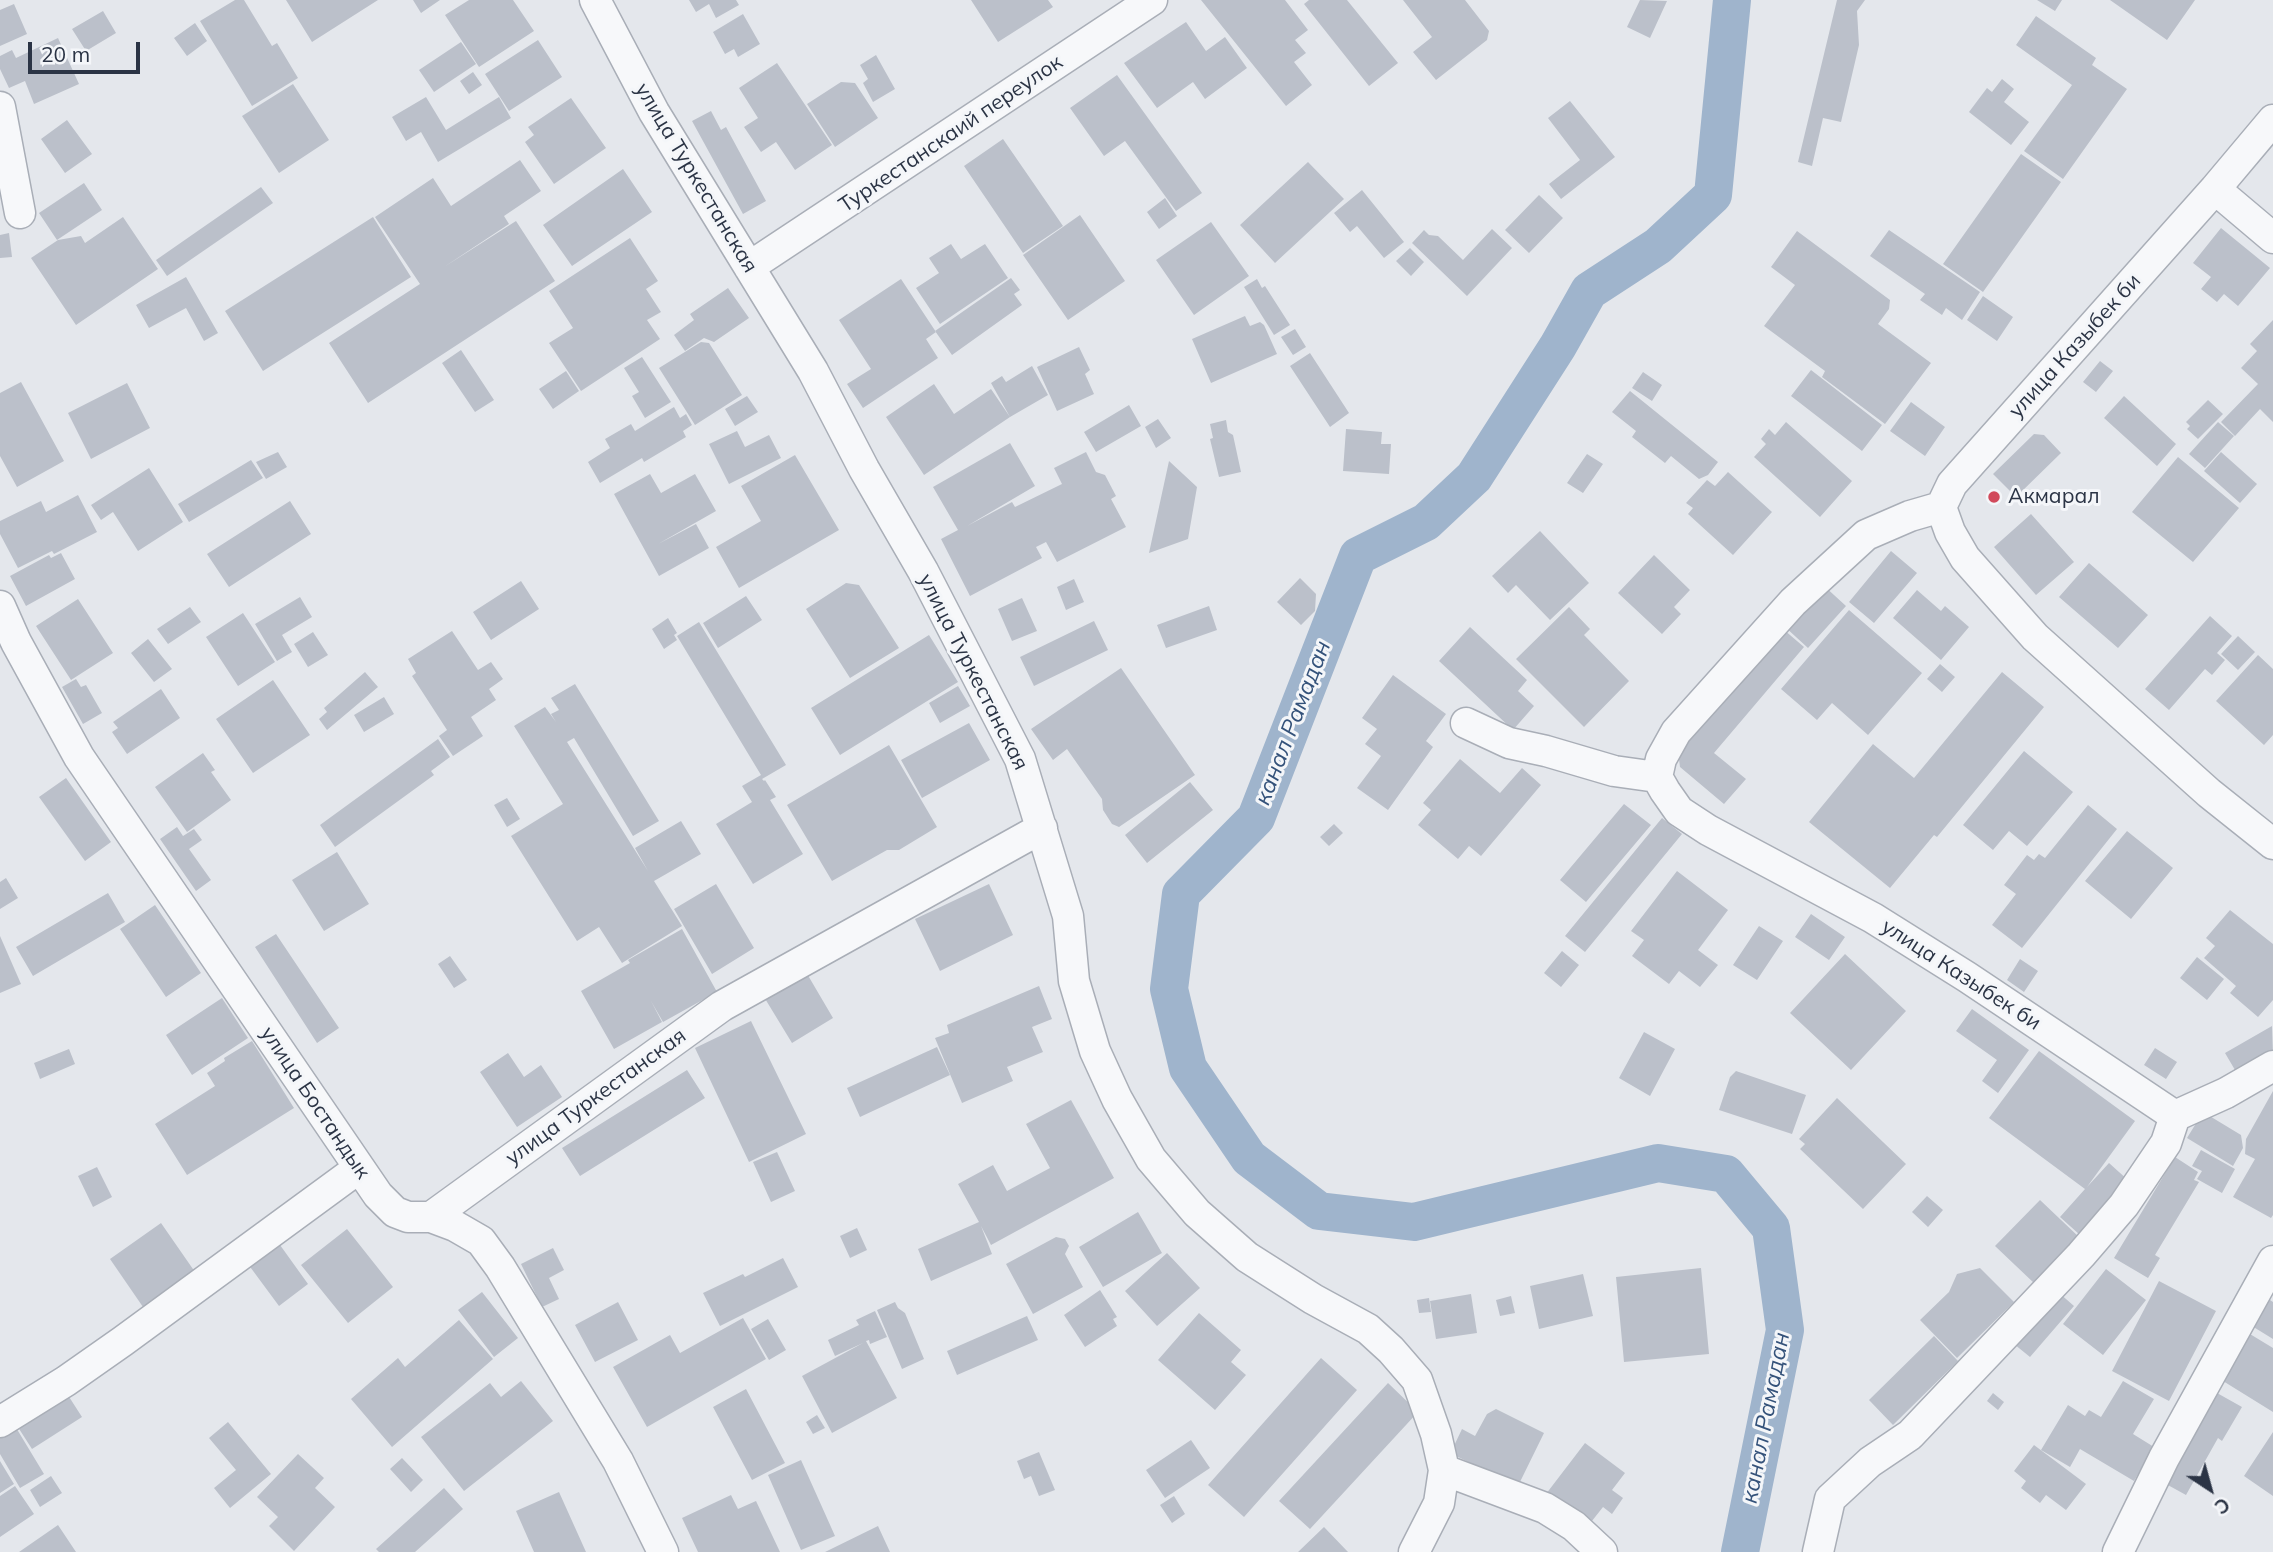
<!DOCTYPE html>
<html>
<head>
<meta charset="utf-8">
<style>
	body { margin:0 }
	#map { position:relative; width:2273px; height:1552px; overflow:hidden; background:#e4e7ec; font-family:Mulish,sans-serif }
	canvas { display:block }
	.north { position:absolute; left:2175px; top:1454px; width:70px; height:70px; -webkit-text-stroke:5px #f4f6f9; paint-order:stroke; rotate:144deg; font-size:19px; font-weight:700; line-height:28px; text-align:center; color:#2b3445 }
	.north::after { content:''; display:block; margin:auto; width:24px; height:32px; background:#2b3445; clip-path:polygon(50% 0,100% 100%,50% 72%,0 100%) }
	.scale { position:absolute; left:28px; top:42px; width:112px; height:32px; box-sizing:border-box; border:4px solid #2b3445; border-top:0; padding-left:9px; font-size:21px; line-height:24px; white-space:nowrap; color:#2b3445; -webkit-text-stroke:5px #f4f6f9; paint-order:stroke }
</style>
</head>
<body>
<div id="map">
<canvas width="2273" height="1552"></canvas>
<div class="north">С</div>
<div class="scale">20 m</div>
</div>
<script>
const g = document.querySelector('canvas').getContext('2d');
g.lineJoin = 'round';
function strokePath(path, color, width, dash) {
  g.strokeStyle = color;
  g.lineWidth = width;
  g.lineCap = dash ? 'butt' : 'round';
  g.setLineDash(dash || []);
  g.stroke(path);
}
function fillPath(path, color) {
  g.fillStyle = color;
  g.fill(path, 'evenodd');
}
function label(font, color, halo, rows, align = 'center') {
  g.font = font + ' Mulish,sans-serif';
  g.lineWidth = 6;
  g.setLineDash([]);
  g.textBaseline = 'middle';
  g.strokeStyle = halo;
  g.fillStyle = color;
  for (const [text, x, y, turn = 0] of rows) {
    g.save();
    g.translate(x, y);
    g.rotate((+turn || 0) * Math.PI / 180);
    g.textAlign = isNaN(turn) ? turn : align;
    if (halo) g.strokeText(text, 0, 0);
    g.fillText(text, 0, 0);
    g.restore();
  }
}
strokePath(new Path2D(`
	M1732,0L1713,195L1658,246L1589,291L1558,346L1474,477L1426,522L1358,556L1256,818L1181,894L1169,989L1188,1068L1249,1158L1319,1211L1414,1222L1658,1163L1726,1174L1771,1228L1785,1330L1740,1552`), '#9fb4cc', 38);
fillPath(new Path2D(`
	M235,0H244L272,46L277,43L298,78L252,106L200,21Z
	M286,0H378L312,42Z
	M413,0H440L421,13Z
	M469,0H513L534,31L479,67L445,15Z
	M689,0H736L739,5L716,18L709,4L696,12Z
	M971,0H1048L1053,7L998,42Z
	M1201,0H1285L1308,30L1295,40L1306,53L1294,62L1312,85L1286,106Z
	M1309,0H1347L1398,63L1369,86L1304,4Z
	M1403,0H1465L1489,31L1487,40L1436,80L1413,52L1432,37Z
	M1640,0L1667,1L1650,38L1627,27Z
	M1837,0H1865L1857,11L1859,45L1841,122L1823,118L1812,166L1798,162Z
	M2037,0H2062L2055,11Z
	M2110,0H2195L2167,40Z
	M14,4L27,34L0,46V10Z
	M103,11L116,33L86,51L72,29Z
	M743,14L760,44L738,57L734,49L725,54L713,32Z
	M2036,16L2096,58L2092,65L2127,89L2063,179L2024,151L2072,85L2016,45Z
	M1186,22L1206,51L1225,37L1247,68L1205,99L1193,82L1157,108L1124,63Z
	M195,23L207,41L187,56L174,38Z
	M58,38L79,84L34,104L25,81L9,88L0,69V56L12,50L16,58Z
	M538,40L562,77L509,111L485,74Z
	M461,42L476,64L434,92L419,70Z
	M876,55L895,89L873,102L863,83L868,79L860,65Z
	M777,63L832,145L795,170L776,142L761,152L744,127L758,118L739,88Z
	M473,72L482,85L469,94L460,81Z
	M1117,75L1202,193L1176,211L1125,141L1104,156L1070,108Z
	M2002,79L2014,89L2004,102L2029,122L2011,145L1969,112L1987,88L1992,92Z
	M841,82L855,83L878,118L835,147L807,104Z
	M293,84L329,140L279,173L242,116Z
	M426,97L446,130L499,97L511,118L438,162L421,132L406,141L392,117Z
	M571,98L606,148L554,184L525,142L534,135L528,127Z
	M1570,101L1615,157L1561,199L1549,184L1580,160L1548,118Z
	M711,111L721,130L726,127L766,201L743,214L692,121Z
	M67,120L92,154L65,173L41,139Z
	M1003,139L1063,226L1023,253L964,166Z
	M2021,154L2061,182L1983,292L1943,264Z
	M520,160L541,191L504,216L509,224L444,267L516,221L555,281L368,403L329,343L420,284L375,217L433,178L451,206Z
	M1308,162L1344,199L1275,263L1240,225Z
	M623,169L652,212L572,266L543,225Z
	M84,183L102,210L57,240L39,213Z
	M261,187L273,203L167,276L156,260Z
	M1362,190L1404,242L1384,258L1357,226L1350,232L1334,213Z
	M1539,195L1563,218L1529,253L1505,230Z
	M1165,198L1177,216L1159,229L1147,212Z
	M1080,215L1125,281L1068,320L1023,255Z
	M123,217L158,269L76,325L31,258L58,240L81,236L85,243Z
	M373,217L411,277L263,371L225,311Z
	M1211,222L1249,276L1194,315L1156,260Z
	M2221,228L2270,268L2238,306L2224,294L2217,302L2201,289L2211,277L2193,263Z
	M1492,229L1512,248L1467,296L1412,243L1424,230L1429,235L1438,236L1463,260Z
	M1889,230L1980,292L1962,320L1946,308L1942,315L1920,300L1925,294L1870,256Z
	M1797,231L1890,300L1889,309L1878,324L1931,363L1885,424L1822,377L1825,371L1764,326L1795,285L1771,267Z
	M9,233L12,257L0,258V235Z
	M630,238L658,281L646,289L661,312L647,320L660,339L581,391L549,343L573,328L549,291Z
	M951,244L961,259L985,244L1008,278L940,324L916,288L939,273L929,258Z
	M1410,248L1424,262L1411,276L1396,261Z
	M186,277L218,333L204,341L186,308L149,328L136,305Z
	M1011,278L1020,290L1014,294L1022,305L952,355L935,331Z
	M901,279L936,332L926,339L938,358L863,408L847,384L871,369L839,320Z
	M1257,279L1262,288L1265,286L1290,325L1274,335L1244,287Z
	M728,288L749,318L714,342L704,338L685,351L674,335L694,320L690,314Z
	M1983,296L2013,317L1997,341L1967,320Z
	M1245,316L1250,326L1260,322L1264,325L1277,354L1211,383L1192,339Z
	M2273,320V422L2260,409L2235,436L2221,422L2258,384L2241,368L2257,351L2250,344Z
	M1295,329L1306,347L1293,355L1281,337Z
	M701,342L709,343L742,395L695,425L659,368Z
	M1079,347L1090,370L1085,374L1094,394L1057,411L1037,367Z
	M461,350L494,400L475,412L442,363Z
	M1310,353L1349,413L1330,427L1290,366Z
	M642,357L671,402L645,418L632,396L639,392L624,368Z
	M2100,361L2113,371L2096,392L2083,382Z
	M1032,366L1048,395L1010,417L991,383L1002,376L1006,382Z
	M1811,370L1882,425L1862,451L1791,396Z
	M566,371L579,391L553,409L539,389Z
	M1643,372L1662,385L1652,401L1632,388Z
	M21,382L64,461L17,487L0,456V393Z
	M127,383L150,428L91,459L68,413Z
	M934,384L954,414L991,389L1010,417L924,475L886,417Z
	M1630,391L1718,462L1708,475L1699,479L1671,456L1665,463L1632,437L1636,431L1612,412Z
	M747,396L758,412L735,426L725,409Z
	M2124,396L2176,444L2157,466L2104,418Z
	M2208,400L2223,414L2198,439L2187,429L2190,426L2186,422Z
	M1911,402L1945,427L1925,456L1890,431Z
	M1129,405L1141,426L1096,452L1084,432Z
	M674,407L680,418L686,414L692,425L683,431L686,437L644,462L642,458L600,483L588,462L610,448L605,439L631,424L635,431Z
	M1158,419L1171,438L1156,448L1145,427Z
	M1226,420L1228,432L1233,435L1241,472L1219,477L1210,439L1213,438L1210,424Z
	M1786,422L1852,481L1820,517L1754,457L1766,444L1761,439L1769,429L1775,435Z
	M2218,422L2234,436L2205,468L2189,454Z
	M1346,429L1382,432L1381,444H1391L1389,474L1343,471Z
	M737,431L745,447L769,435L781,458L729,484L709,444Z
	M2034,434L2044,435L2061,453L2016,497L1993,474Z
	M1010,443L1035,486L967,526L1012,502L1015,507L1062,484L1054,468L1086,452L1096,472L1105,475L1116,496L1111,499L1126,527L1057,562L1046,542L1036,547L1042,558L970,596L941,539L958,530L933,487Z
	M278,452L287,467L266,479L256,462Z
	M2221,452L2257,484L2240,503L2204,471Z
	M1587,454L1603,464L1583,493L1567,483Z
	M795,455L839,530L739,588L716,547L761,521L741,486Z
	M2178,457L2239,508L2193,562L2132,512Z
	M251,460L263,478L189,522L178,504Z
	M1169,461L1197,487L1188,539L1149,553Z
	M149,468L183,522L138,551L113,512L101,520L91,505Z
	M1728,472L1772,512L1733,555L1688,514L1693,508L1686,503L1707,480L1715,486Z
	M650,474L661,493L695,474L716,511L658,544L696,524L709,548L659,576L614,494Z
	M78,495L97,532L54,554L52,551L18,568L0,534V521L41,501L46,512Z
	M290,501L311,534L229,587L207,554Z
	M2031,514L2074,562L2036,595L1994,547Z
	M1540,531L1589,583L1550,620L1516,585L1508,593L1492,576Z
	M1891,551L1917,573L1874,623L1849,602Z
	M61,553L75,579L26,606L10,576L49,555L51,558Z
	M1654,555L1690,590L1674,607L1681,614L1662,634L1618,593Z
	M2089,563L2148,615L2118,648L2059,597Z
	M1300,578L1316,594L1315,611L1301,625L1277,602Z
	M1074,579L1084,602L1066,610L1057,587Z
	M521,581L539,609L491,640L473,612Z
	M846,583L859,585L899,648L850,678L806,609Z
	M1822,584L1846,606L1808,648L1784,626Z
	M1917,590L1941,611L1945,606L1969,627L1941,660L1893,618Z
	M746,596L762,620L718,648L703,623Z
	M300,597L312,617L282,635L292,652L277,661L255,624Z
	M1022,598L1037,631L1012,641L998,609Z
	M78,599L113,653L71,680L36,626Z
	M1209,606L1217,630L1166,648L1157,625Z
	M190,607L201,622L168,644L157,629Z
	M1569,607L1590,629L1584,635L1629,681L1584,727L1516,659Z
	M1849,610L1922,673L1868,735L1832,703L1817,720L1781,689Z
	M243,613L275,662L238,686L206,637Z
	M2210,616L2232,636L2217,653L2225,660L2212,675L2205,669L2169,710L2145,689Z
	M668,618L677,633L674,635L677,640L664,649L652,629Z
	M1094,621L1108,650L1034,686L1020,657Z
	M699,622L786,765L762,779L764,781L765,780L776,797L770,800L803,854L753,884L716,824L752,802L742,786L761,775L677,636Z
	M1470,627L1527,680L1518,691L1534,706L1513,730L1439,661Z
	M1783,629L1804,647L1714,753L1746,779L1724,804L1680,767L1678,752Z
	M452,631L478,670L491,662L503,679L489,689L496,700L471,717L483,736L453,756L439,736L447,730L412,676L416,673L408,659Z
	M313,632L328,655L308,667L294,644Z
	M929,635L958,682L840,755L811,708Z
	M2238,636L2255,652L2238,670L2221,654Z
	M148,639L172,669L154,682L131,653Z
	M2258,655L2273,669V735L2264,745L2216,701Z
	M1940,664L1955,677L1942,692L1927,679Z
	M1121,668L1195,775L1119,827L1112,824L1103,810L1102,799L1067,749L1053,760L1031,729Z
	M365,672L378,687L327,730L319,719L327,712L324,708Z
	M2002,672L2044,707L1937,837L1934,835L1890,888L1809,822L1873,744L1914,778Z
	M1393,675L1446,714L1426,741L1433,747L1388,810L1357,788L1381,756L1365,744L1377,729L1362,718Z
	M76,679L81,687L86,685L102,713L83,724L62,687Z
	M273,680L310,735L253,773L216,719Z
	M575,684L659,821L633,836L574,738L567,742L648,871L635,848L681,821L701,854L654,881L682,926L622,963L599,927L577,941L511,836L563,804L514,726L545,707L556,722L551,714L559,710L551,698Z
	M958,686L970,706L940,723L929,703Z
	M161,689L180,718L127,754L112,732L118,728L113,722Z
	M384,697L394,714L364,732L354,715Z
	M969,723L990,760L922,798L901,760Z
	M438,739L450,757L431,771L434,775L335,847L320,825Z
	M889,745L937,827L899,850H887L832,881L787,805Z
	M2024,751L2073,792L2027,846L2009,831L1993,850L1963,825Z
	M203,753L215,770L211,772L231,800L187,832L155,787Z
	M1460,759L1500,793L1522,768L1541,785L1481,856L1469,846L1458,859L1418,825L1431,810L1423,803Z
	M66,778L111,842L85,861L39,797Z
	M1190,782L1213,810L1147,863L1125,835Z
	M507,798L520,819L507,827L494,805Z
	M1624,804L1651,825L1586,902L1560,880Z
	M2088,805L2117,829L2022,948L1992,925L2016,894L2004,885L2027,855L2034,860L2039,854L2045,858Z
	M1662,818L1682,834L1585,952L1565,936Z
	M1334,824L1343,833L1329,846L1320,837Z
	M177,827L183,836L194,829L202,840L189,849L211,880L196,891L160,839Z
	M2127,831L2173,868L2131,919L2085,881Z
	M337,852L369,904L324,931L292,880Z
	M1677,871L1728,910L1698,950L1718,965L1700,987L1679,971L1669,984L1632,956L1644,940L1631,931Z
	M6,878L18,898L0,909V882Z
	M716,884L754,948L712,974L674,909Z
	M989,884L1013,935L940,971L915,919Z
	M108,893L125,922L33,976L16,947Z
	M155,905L201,973L166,997L120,929Z
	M2230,910L2273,944V1000L2258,1017L2230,993L2236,986L2204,958L2215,946L2206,938Z
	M1811,914L1845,937L1829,960L1795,937Z
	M1759,926L1783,941L1757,980L1733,965Z
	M682,929L717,992L663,1022L651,1001L662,1022L614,1049L581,991L630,963L628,960Z
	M276,934L339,1028L317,1043L255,947Z
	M0,936L21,984L0,993Z
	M1562,951L1579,965L1561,987L1544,973Z
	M1845,954L1906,1011L1851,1070L1790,1013Z
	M450,956L467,980L454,988L438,964Z
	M2197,957L2224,979L2207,1000L2180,978Z
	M2020,959L2038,971L2024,992L2007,980Z
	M806,972L833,1018L792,1043L764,997Z
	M1039,986L1052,1019L1032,1027L1043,1052L1007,1067L1013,1081L962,1103L935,1038L949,1033L947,1025Z
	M222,998L248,1038L192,1075L166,1035Z
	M1972,1009L2029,1050L1998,1093L1982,1081L1997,1060L1956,1031Z
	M751,1021L806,1134L749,1162L695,1048Z
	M2272,1026L2273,1055L2242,1071L2235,1070L2225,1053Z
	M1644,1032L1675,1049L1650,1096L1619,1078Z
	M252,1041L294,1108L187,1175L155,1124L215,1086L207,1073L225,1061L224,1058Z
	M937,1047L950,1075L860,1117L847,1088Z
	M2155,1048L2177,1062L2166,1079L2144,1065Z
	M69,1049L75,1064L40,1079L34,1063Z
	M2039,1051L2135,1121L2087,1187L2109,1163L2129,1181L2080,1235L2060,1217L2085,1189L1989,1118Z
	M508,1053L524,1077L541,1065L562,1097L517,1127L480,1072Z
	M687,1070L705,1098L580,1176L562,1148Z
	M1736,1071L1806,1095L1792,1134L1719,1110L1730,1077Z
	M2273,1091V1215L2271,1218L2233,1197L2255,1159L2245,1154L2246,1139Z
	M1837,1098L1906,1164L1863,1209L1800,1149L1805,1144L1799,1139Z
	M1071,1100L1114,1178L991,1245L981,1226L992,1254L931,1281L918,1249L979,1222L958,1184L993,1165L1007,1191L1050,1168L1026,1124Z
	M2203,1112L2241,1135L2243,1148L2233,1166L2187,1138Z
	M2201,1150L2235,1169L2222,1193L2197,1179L2202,1171L2192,1166Z
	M777,1152L795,1191L771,1202L753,1162Z
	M2175,1157L2198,1172L2194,1180L2199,1182L2155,1255L2160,1258L2148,1278L2114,1258Z
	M97,1167L112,1197L93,1207L78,1176Z
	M1927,1196L1943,1210L1928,1227L1912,1212Z
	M2040,1200L2080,1238L2035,1284L1995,1246Z
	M1138,1212L1162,1253L1103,1287L1079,1247Z
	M161,1223L195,1272L143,1307L110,1259Z
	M857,1228L867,1250L850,1258L840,1236Z
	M347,1229L393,1287L348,1323L301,1265Z
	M1056,1237L1065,1239L1069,1246L1065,1254L1083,1287L1033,1314L1006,1264Z
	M275,1238L308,1284L279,1306L245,1260Z
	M553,1248L564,1270L549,1278L559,1299L542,1307L521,1264Z
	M1167,1253L1200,1288L1157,1326L1125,1291Z
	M783,1258L798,1287L720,1326L703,1293L743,1274L745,1277Z
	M1701,1268L1709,1354L1624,1362L1616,1277Z
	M1980,1268L2014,1302L1957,1358L1920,1320L1949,1292L1957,1274Z
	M2106,1269L2146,1300L2103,1355L2063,1324Z
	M1583,1274L1593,1316L1539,1329L1530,1286Z
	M2159,1281L2216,1311L2169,1401L2112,1371Z
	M1100,1290L1117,1317L1113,1319L1117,1326L1085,1347L1064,1315Z
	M482,1292L518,1338L494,1357L458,1310Z
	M2058,1292L2074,1306L2030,1357L2014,1344Z
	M1471,1294L1477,1333L1436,1339L1430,1301Z
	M1511,1296L1515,1313L1500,1316L1496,1300Z
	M2264,1296L2273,1302V1339L2247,1323Z
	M1429,1298L1431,1312L1419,1313L1417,1300Z
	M618,1302L638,1340L595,1362L575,1325Z
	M895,1302L898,1308L905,1313L924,1359L902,1369L877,1310Z
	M875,1311L887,1337L870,1344L869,1340L866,1341L897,1398L832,1433L802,1376L863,1343L835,1356L828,1340L859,1325L856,1320Z
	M1199,1313L1241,1350L1231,1362L1246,1375L1215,1410L1158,1360Z
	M1027,1316L1038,1340L957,1375L947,1351Z
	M743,1318L766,1359L647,1427L613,1367L670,1335L680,1353Z
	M768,1319L786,1350L769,1360L751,1329Z
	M459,1320L493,1359L392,1447L351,1399L398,1358L405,1367Z
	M2245,1331L2273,1348V1412L2223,1381Z
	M1934,1336L1958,1361L1893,1425L1869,1400Z
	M1321,1358L1357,1390L1244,1517L1208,1485Z
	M521,1381L553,1421L464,1491L421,1437L490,1383L501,1397Z
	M2123,1381L2154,1399L2133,1434L2154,1447L2134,1481L2080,1449L2070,1467L2041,1450L2068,1405L2085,1416L2089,1410L2101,1417Z
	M1388,1383L1418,1412L1310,1529L1279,1501Z
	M64,1389L82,1417L32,1449L14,1421Z
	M746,1389L785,1463L752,1480L713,1407Z
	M1993,1393L2004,1402L1998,1410L1987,1401Z
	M2217,1393L2242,1407L2222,1441L2218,1438L2186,1495L2166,1484Z
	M1496,1409L1544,1433L1518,1486L1454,1455L1452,1450L1462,1429L1475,1436L1487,1414Z
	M817,1415L825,1428L813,1434L806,1422Z
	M12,1421L44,1474L20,1488L0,1454V1429Z
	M228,1422L271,1474L230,1508L214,1488L236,1470L209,1438Z
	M2273,1432V1496L2244,1476Z
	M1191,1440L1210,1468L1165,1498L1146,1470Z
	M1585,1443L1625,1473L1612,1490L1623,1498L1612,1514L1603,1507L1588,1526L1546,1494Z
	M2034,1445L2086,1484L2066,1510L2046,1495L2040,1503L2021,1488L2026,1481L2014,1471Z
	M1039,1452L1055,1490L1039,1496L1031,1476L1024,1479L1017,1461Z
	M298,1454L324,1478L315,1488L335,1507L294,1551L269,1526L278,1517L257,1497Z
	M402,1458L423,1480L411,1492L390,1469Z
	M801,1460L835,1536L801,1550L768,1475Z
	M0,1461L14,1484L0,1493Z
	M51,1476L62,1493L40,1507L30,1490Z
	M15,1486L34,1514L0,1537V1496Z
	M444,1488L463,1509L415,1552H379L376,1549Z
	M559,1492L586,1552H534L516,1511Z
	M731,1495L738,1509L756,1501L780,1552H698L682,1518Z
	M1174,1496L1185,1514L1172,1523L1160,1505Z
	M58,1525L76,1552H19Z
	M878,1526L890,1552H825Z
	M1324,1527L1348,1552H1298Z`), '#bbc0ca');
const street = new Path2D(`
	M595,0L654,112L813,371L864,469L923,571L1020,759L1068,916L1074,981L1095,1051L1117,1099L1151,1159L1197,1213L1247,1257L1313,1299L1368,1329L1391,1350L1417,1380L1436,1434L1444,1470L1439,1503L1414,1552
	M0,107L20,213
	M2273,120L2215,189L1952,484L1941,507L1950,532L1965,558L2035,637L2209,793L2273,844
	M2215,189L2273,238
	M749,267L1152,0
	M1941,507L1910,516L1866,535L1793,602L1676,732L1661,759L1657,777L1665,791L1679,811L1708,830L1873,918L1967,977L2175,1116
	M0,606L16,642L79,757L378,1195L395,1212L408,1217H431L455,1226L481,1241L500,1267L618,1461L663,1552
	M1466,723L1509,743L1546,751L1614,771L1657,777
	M2175,1116L2226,1093L2273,1066
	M431,1217L722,1006L1042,828
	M0,1422L66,1381L123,1341L359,1168
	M1444,1470L1545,1508L1574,1526L1602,1552
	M1818,1552L1830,1499L1870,1462L1910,1435L2081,1255L2124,1205L2166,1143L2175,1116
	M2118,1552L2164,1458L2273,1261`);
strokePath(street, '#a9aeb7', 33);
strokePath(street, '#f7f8fa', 30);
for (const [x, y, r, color] of [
	[1994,497,7,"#d1495b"]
]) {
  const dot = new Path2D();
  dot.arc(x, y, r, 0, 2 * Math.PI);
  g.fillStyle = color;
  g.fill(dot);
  strokePath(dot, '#f4f6f9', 2.5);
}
label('21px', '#2b3445', '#f4f6f9', [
	["Туркестанскаий переулок",951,134,-34],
	["улица Туркестанская",696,178,59],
	["улица Казыбек би",2075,346,-48],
	["улица Туркестанская",973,672,63],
	["улица Казыбек би",1961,975,33],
	["улица Туркестанская",596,1097,-36],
	["улица Бостандык",315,1103,56]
]);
label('21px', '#2b3445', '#f4f6f9', [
	["Акмарал",2008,497]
], 'left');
label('italic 23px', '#34527a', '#f4f6f9', [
	["канал Рамадан",1293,723,-69],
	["канал Рамадан",1766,1418,-79]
]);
</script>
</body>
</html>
